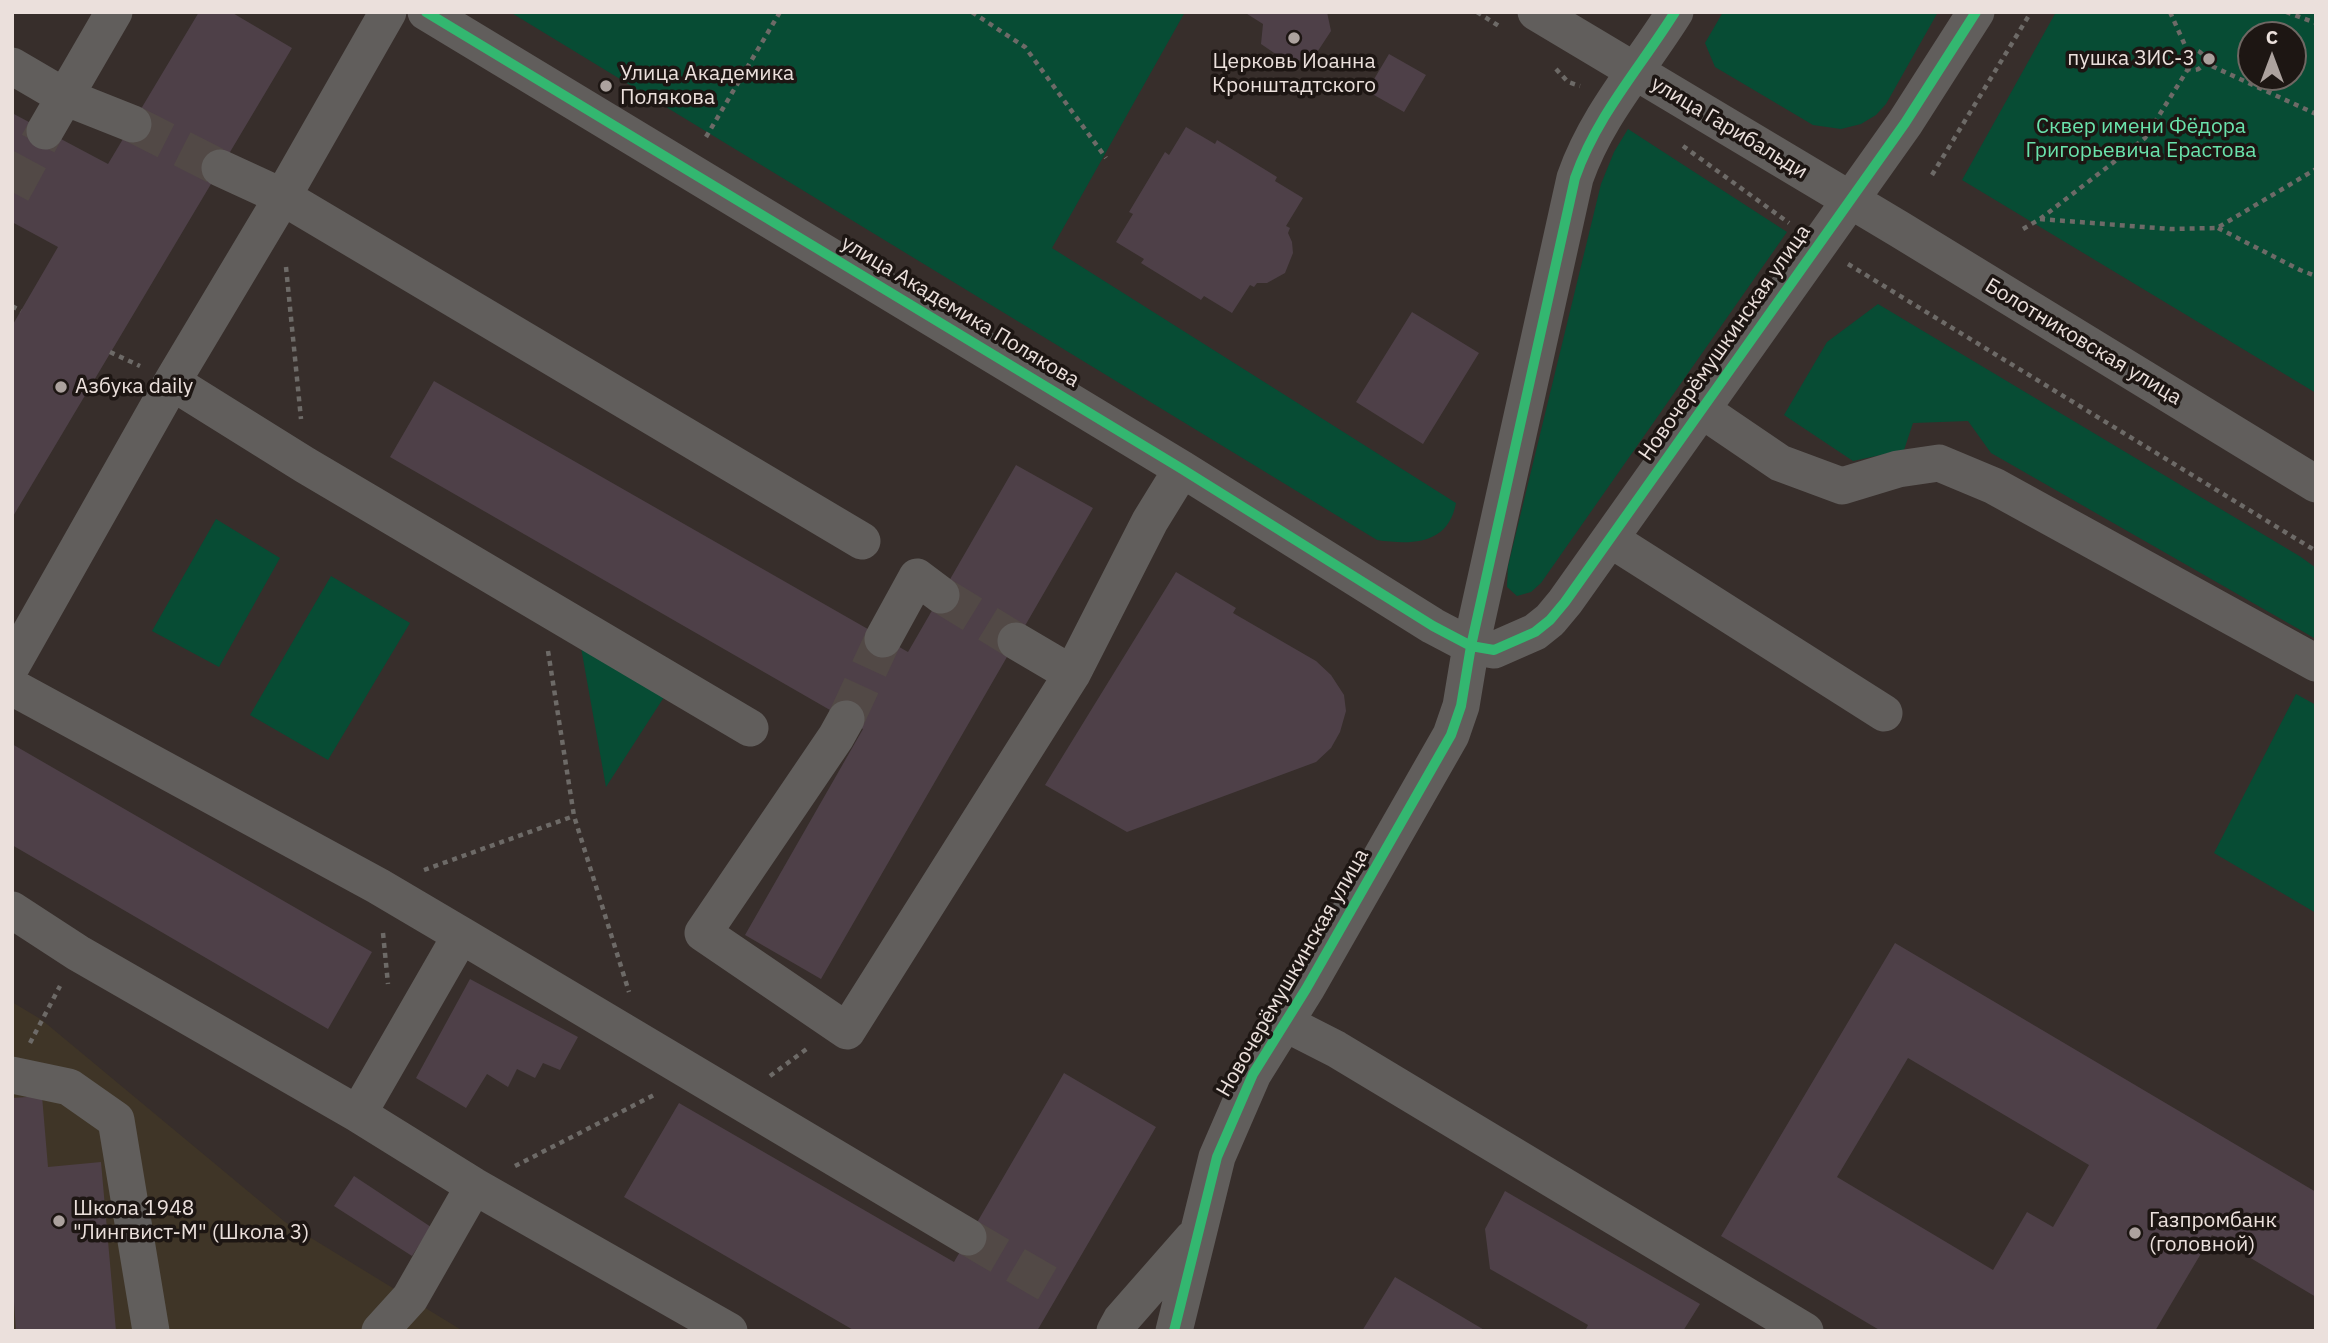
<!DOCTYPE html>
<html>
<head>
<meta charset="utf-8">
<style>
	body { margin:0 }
	#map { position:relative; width:2328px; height:1343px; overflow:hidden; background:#372e2b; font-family:"IBM Plex Sans",sans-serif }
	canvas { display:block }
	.frame { position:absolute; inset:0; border:14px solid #ebe0dc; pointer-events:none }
	.north { position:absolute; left:2237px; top:21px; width:70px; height:70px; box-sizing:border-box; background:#1d1613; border:2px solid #6f6763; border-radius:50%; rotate:0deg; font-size:19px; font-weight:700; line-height:28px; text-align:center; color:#ebe0dc }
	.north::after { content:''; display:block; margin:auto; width:24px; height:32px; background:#aca29e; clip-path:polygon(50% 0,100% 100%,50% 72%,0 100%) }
</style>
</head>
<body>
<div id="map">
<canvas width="2328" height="1343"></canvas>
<div class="frame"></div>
<div class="north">С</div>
</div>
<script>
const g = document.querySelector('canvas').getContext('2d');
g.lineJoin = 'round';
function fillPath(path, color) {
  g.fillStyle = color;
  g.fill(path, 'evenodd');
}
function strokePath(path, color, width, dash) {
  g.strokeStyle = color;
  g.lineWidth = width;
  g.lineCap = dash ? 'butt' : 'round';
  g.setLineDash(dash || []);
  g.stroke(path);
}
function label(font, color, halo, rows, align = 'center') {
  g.font = font + ' "IBM Plex Sans",sans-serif';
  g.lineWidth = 7;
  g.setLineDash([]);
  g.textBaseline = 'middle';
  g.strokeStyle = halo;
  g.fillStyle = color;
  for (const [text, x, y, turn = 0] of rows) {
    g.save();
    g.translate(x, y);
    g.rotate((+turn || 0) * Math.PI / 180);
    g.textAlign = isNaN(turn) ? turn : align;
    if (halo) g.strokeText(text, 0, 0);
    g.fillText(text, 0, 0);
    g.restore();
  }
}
fillPath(new Path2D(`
	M12,1002L42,1020L285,1222L463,1331H12Z`), '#3f3527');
fillPath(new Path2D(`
	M510,12H1185L1052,248L1456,503C1448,545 1412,545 1377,540Z
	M1723,12H1938L1886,104L1876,115L1861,124L1841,129L1813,125L1715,67L1705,43Z
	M2056,12H2316V393L1962,180ZM2293,35V77H2251V35Z
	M1628,129L1787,232L1541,583L1531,592L1517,596L1507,587L1508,566L1601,184L1614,152Z
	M1878,304L2301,557L2316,568V639L1991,453L1968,421L1913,423L1904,450L1853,461L1784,415L1827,342Z
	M216,519L280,558L219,667L152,631Z
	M331,576L410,623L328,760L250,715Z
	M580,642L666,694L606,787Z
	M2296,694L2316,705V913L2214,853Z`), '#074c34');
fillPath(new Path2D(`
	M199,12H231L292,48L12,518V326L58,247L12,222V113L108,164Z
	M1244,12H1327L1331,31L1312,60L1286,61L1261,44L1263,24Z
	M1389,54L1426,75L1404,112L1367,91Z
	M1186,127L1215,144L1217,140L1277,177L1275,181L1303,198L1286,226L1290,228L1288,233L1292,242L1293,253L1285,273L1267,283H1257L1254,287L1250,285L1232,313L1204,296L1201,300L1141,263L1144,259L1116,242L1133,214L1129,212L1165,152L1169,155Z
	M1412,312L1479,353L1423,444L1356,402Z
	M434,381L908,652L1016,465L1093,508L821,979L745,935L863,729L390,457Z
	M1176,572L1236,608L1233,613L1316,661L1331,675L1344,695L1346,711L1340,732L1331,748L1316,762L1127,832L1045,785Z
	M12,744L372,952L328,1029L12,845Z
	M1895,943L2316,1192V1297L2212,1235L2155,1331H1881L1721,1236ZM1908,1058L2089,1165L2053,1227L2027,1212L1993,1270L1837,1177Z
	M470,979L578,1037L560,1070L543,1063L535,1078L517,1069L508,1087L487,1074L466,1108L416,1078Z
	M1064,1073L1156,1127L1037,1331H855L624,1197L679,1103L954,1262Z
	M42,1096L48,1167L101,1162L116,1331H16L12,1274V1098Z
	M354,1176L431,1227L412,1256L334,1206Z
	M1505,1191L1700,1304L1683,1331H1585L1588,1325L1490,1269L1485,1229Z
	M1395,1277L1486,1331H1362Z`), '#4e4048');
strokePath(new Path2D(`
	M133,124L220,168
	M12,192L45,131
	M941,595L1016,641
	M846,719L883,639
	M968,1237L1060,1291`), '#524946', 37, [37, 18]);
strokePath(new Path2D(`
	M972,12L1025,47L1106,158
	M1477,12L1502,28
	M2170,12L2188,52
	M2286,12L2316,23
	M2184 60a10 10 0 1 1 20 0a10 10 0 1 1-20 0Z
	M2203,62L2316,114
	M1556,69L1568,82L1580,86
	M706,137L780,12
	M1683,146L1789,223
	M1932,175L2031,12
	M2040,219L2170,229L2217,228L2316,169
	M2218,228L2300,270L2316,276
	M2023,229L2040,219L2145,138L2188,69
	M1848,264L2316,551
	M286,267L301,419
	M12,306L21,311
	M110,352L140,366
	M548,651L574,816L629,992
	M424,870L574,816
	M383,933L388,984
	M30,1043L60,986
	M770,1076L808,1048
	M515,1166L656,1094`), '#6d6a67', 4.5, [5, 5]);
strokePath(new Path2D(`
	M426,12L1182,469L1433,626L1471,646L1494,650L1535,632L1550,620L1565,602L1905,123L1976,12
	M1536,12L1899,229L2316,484
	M12,66L65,97L133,124
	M45,131L114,12
	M220,168L283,197L862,541
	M172,382L305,465L750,728
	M1702,410L1780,463L1842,486L1898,469L1939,463L1994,486L2316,663
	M1610,539L1884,713
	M883,639L917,577L941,595
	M1016,641L1072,674
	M12,665L172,382L279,203L388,12
	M12,687L378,886L461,935
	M846,719L836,737L703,933L847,1031L1072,674L1150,521L1182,469
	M12,910L78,953L358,1114L474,1186L729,1331
	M1285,1023L1336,1049L1805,1331
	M12,1075L69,1087L116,1120L151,1331
	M358,1114L461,935L968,1237
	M380,1331L410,1298L474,1186
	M1115,1331L1121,1320L1193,1238
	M1174,1331L1217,1157L1253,1074L1306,989L1451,735L1461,706L1471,646L1575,178C1597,115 1640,68 1675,12`), '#615e5c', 37);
strokePath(new Path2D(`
	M426,12L1182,469L1433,626L1471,646L1494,650L1535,632L1550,620L1565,602L1905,123L1976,12
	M1174,1331L1217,1157L1253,1074L1306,989L1451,735L1461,706L1471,646L1575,178C1597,115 1640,68 1675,12`), '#33b770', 10);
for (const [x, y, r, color] of [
	[1294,38,7,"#aca29e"],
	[2209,59,7,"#aca29e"],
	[606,86,7,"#aca29e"],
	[61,387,7,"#aca29e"],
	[59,1221,7,"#aca29e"],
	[2135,1233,7,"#aca29e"]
]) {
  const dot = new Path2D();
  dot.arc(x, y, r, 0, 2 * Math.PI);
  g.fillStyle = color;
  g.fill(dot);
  strokePath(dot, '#1d1613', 2.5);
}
label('21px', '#ebe0dc', '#1d1613', [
	["пушка ЗИС-3",2195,59,"right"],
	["Церковь Иоанна",1294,62,"center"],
	["Кронштадтского",1294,86,"center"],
	["Улица Академика",620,74],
	["Полякова",620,98],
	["Азбука daily",75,387],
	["Школа 1948",73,1209],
	["\"Лингвист-М\" (Школа 3)",73,1233],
	["Газпромбанк",2149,1221],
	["(головной)",2149,1245]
], 'left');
label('21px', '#6ae3ac', '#1d1613', [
	["Сквер имени Фёдора",2141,127],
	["Григорьевича Ерастова",2141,151]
]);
label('21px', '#ebe0dc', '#1d1613', [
	["улица Гарибальди",1729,128,31],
	["улица Академика Полякова",960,312,31],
	["Болотниковская улица",2083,342,31],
	["Новочерёмушкинская улица",1725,343,-55],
	["Новочерёмушкинская улица",1293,973,-60]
]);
</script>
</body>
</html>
